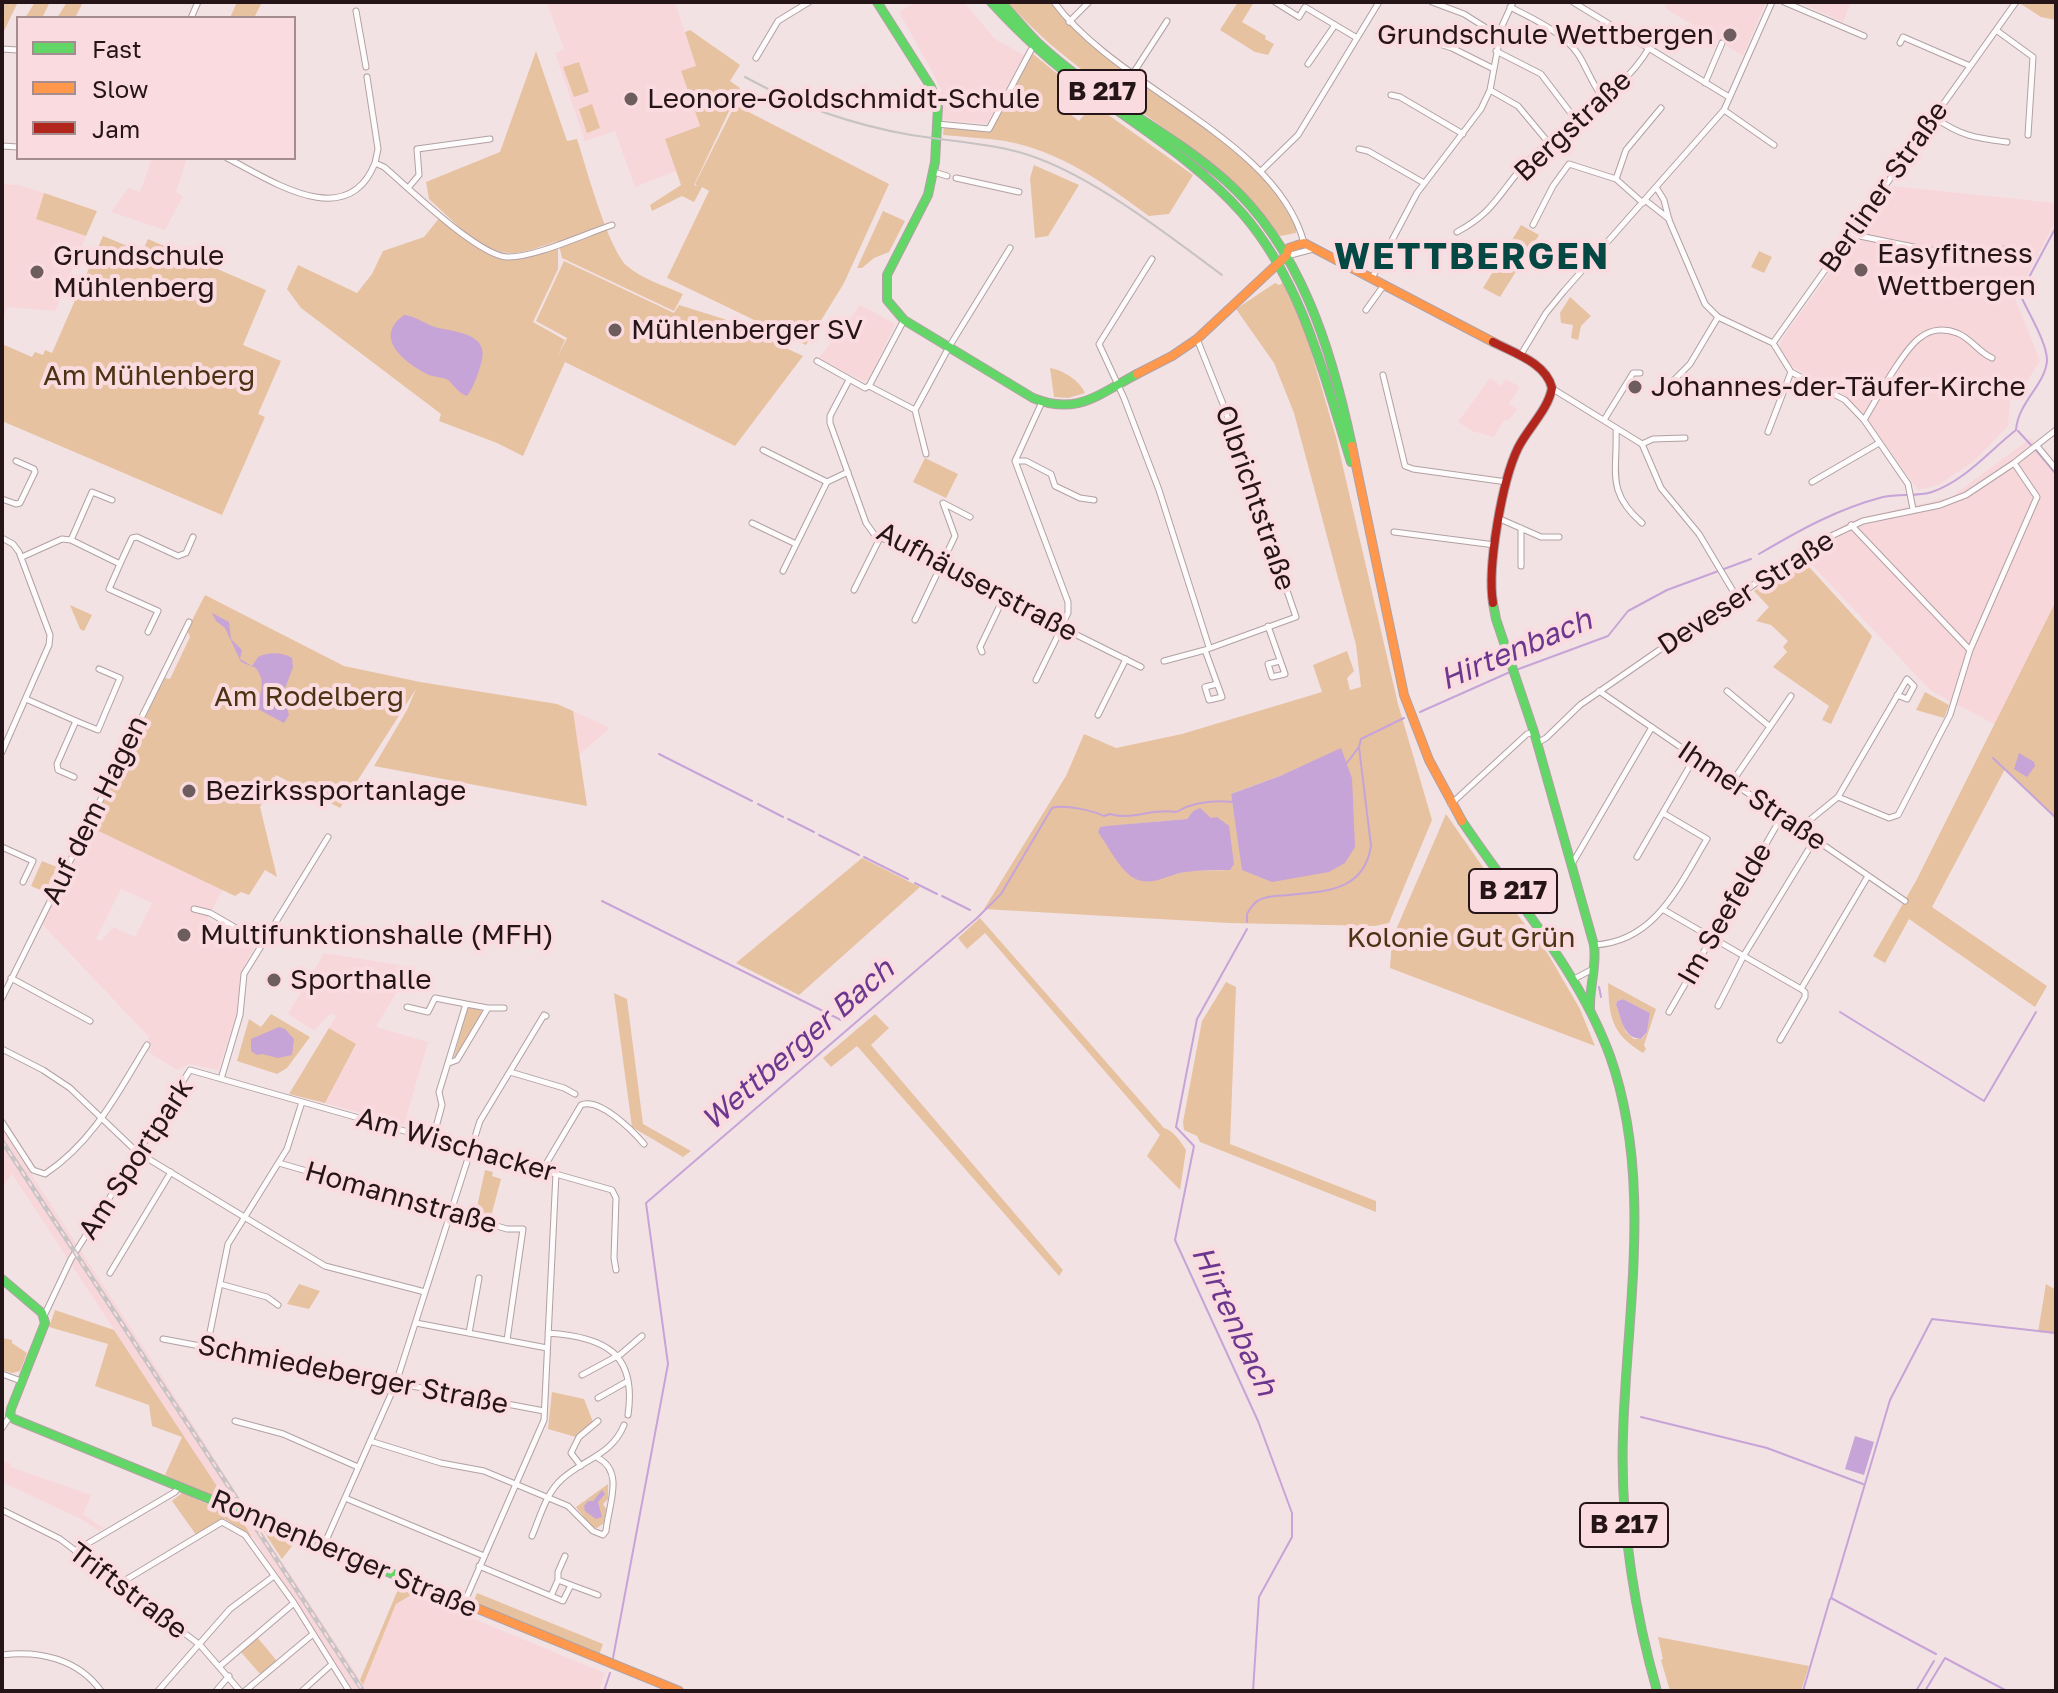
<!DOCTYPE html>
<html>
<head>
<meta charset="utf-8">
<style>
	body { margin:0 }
	#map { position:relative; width:2058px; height:1693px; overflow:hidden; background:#f3e2e4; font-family:"Golos Text",sans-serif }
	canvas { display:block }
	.frame { position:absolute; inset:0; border:4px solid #261518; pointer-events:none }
	.legend { position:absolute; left:16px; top:16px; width:280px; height:144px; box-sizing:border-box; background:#fadbdf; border:2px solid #a58c8f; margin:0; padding:10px 14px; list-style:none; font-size:24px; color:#261518 }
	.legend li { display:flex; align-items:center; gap:16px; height:40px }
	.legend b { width:40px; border:2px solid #a58c8f }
</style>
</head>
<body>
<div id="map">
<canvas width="2058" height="1693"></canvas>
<div class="frame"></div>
<ul class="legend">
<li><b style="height:10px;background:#63d668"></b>Fast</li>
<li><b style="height:10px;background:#ff974d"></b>Slow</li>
<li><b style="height:10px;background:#b3261e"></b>Jam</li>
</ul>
</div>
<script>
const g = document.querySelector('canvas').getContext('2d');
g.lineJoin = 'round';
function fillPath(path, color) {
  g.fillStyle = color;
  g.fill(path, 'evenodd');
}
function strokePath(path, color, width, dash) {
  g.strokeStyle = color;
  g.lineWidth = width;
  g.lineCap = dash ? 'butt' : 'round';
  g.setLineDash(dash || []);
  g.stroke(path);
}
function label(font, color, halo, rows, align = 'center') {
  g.font = font + ' "Golos Text",sans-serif';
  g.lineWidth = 8;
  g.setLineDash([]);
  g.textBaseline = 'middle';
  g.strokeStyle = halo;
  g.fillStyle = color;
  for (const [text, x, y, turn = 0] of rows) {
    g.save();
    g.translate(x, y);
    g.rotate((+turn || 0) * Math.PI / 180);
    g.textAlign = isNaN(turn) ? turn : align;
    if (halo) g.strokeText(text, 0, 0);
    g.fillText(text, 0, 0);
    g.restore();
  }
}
fillPath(new Path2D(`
	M675,2L696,66L681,72L700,127L665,139L676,171L635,187L615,131L585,141L555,53L564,49L547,3Z
	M916,2L949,4L964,2L995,39L1024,55L987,124L944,120L940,93L942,90L899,12Z
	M1667,2H1766L1743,56L1665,8Z
	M1798,2H1851L1843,22Z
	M152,158H183L186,161L176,192L183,196L165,230L111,212L128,188L140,192Z
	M2,184L19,185L44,193L36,219L86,236L55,311L7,307L2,323Z
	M1892,186L2056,203V221L2015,298L2040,361L2028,380L2010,401L2008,426L1973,462L1938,485L1918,490L1863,413L1843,394L1787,364L1780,348L1781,341L1791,326Z
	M860,305L895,324L869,379L863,381L818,359Z
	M1490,378L1501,386L1506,379L1520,387L1509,404L1517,409L1508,421L1504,420L1494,437L1472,431L1458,422Z
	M2031,438L2056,472V601L1996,725L1931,691L1797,549L1855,519L1951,497Z
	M573,711L610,728L579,755Z
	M90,827L223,889L207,919L254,948L241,973L236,1017L218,1070L190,1064L177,1070L148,1052L152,1045L147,1042L149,1037L42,924ZM121,889L152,903L135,937L114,927L101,941L96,939Z
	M324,953L412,967L376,1027L428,1042L404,1125L325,1103L356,1045L329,1028L336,1016L331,1013L314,1031L288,1014Z
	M2,1129L164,1379L247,1510L228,1503L12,1174L2,1187Z
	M2,1460L11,1464V1467L91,1495L83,1515L104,1528L99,1531L81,1519L2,1482Z
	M241,1519L259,1527L363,1684L396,1604L413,1594L605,1673L599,1691H354Z`), '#f8d7db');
fillPath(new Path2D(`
	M2,2H18L2,35Z
	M35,2H50L42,18H25Z
	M67,2H83L75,18H57Z
	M237,2H262L254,18H230Z
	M1008,2H1054L1106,56L1217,135L1271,184L1296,227V233L1280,236C1208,135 1088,95 1008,2Z
	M1238,2H1254L1242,22L1266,36L1265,39L1274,44L1268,55L1255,52L1220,30Z
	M2022,2H2056V20L2041,17L2021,4Z
	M690,30L740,65L730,81L740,88L694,185L698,186L695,184L735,105L889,184L844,283L806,345L667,278L709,191L702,187L694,202L682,196L652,211L650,205L681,185L665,139L700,126L681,71L696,66L685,32Z
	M536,51L567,141L577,139C586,167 608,248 627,266C642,279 665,286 683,294L674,311L562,258L558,241C544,245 529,252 515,253C481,255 453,220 429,199L426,182L500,152Z
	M1032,53L1078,91L1065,110L1079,121L1093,104L1193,175L1169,214L1149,216C1105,184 1061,151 1005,141C985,138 963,137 943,135L944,124L991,129Z
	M579,62L589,92L574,97L563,67Z
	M592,104L600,128L587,133L579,109Z
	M1034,165L1079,185L1048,236L1035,238L1030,178Z
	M44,193L97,211L86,236L36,219Z
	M883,211L905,221L889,252L874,258L862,268H857Z
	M440,217C492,260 491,268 558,247V269L533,322L565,340L557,358L567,338L536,321L564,261L674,313L679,305L724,319L803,356L735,446L565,362L523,456L497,443L439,421L441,414L301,308L287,289L298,265L357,293L372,274L383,251L424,237Z
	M1521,225L1539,235L1500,297L1483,288Z
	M103,236L142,252L148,239L266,290L243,345L281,361L258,414L265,417L222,515L2,421V344L32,357L35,352L43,355L45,350L52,353Z
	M1759,251L1772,257L1764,273L1751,267Z
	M1275,283L1279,285L1283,283L1305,331L1336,437L1398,704L1432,820L1389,923L1375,926L1229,923L984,909L1066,776L1084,734L1116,748L1182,734L1322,692L1313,665L1347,651L1354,671L1347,678L1350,690L1361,687L1356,645L1294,413L1274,363L1236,309ZM1341,749L1243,870L1231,794L1280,776ZM1193,811L1211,818L1229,870C1215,871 1198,869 1184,872C1163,876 1157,884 1134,878L1100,827L1187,819Z
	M1570,297L1591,316L1581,326L1578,340L1571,338L1573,325L1561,323L1560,313Z
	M1050,368C1063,370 1080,381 1085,393L1068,398L1054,397Z
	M925,458L958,474L946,498L913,482Z
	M1801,558L1872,636L1831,724L1822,720L1829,706L1773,667L1787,652L1783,647L1788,641L1771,625L1756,621L1769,607L1754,591Z
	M205,595L344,666L420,682L557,704L573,711L587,806L374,766L407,710L416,689L340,808L276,775L260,807L277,877L265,870L249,895L241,892L235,896L90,827L165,678L170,679L190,637L187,630Z
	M2056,601V817L2005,769L1932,907L2047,986L2035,1007L1909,919L1885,963L1873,956L1917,879Z
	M70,605L92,615L84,631L80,629Z
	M1925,692L1949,705L1944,718L1916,710Z
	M1446,814L1503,896L1548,954L1580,1009L1595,1046L1390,968L1392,939Z
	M862,858L920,887L799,995L736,963Z
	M42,861L57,867L45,892L31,886Z
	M980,918L1164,1128C1173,1130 1181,1142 1186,1150L1180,1190L1147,1156L1160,1135L985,933L967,949L958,938Z
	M1226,982L1236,987L1230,1144L1376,1201V1212L1200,1142L1197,1136L1184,1130L1183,1122L1202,1021Z
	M1608,983L1656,1009L1644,1045L1646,1049L1643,1053C1612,1034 1609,1018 1608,983ZM1623,999L1650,1013L1647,1032L1642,1039H1634L1626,1032L1616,1005L1617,1001Z
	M614,993L627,999L643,1124L691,1151L683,1157L632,1127Z
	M468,1006L481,1008L482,1014L456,1058L454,1057Z
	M271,1014L310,1037L287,1068L277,1074L237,1061L249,1019L261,1027Z
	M875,1014L889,1028L871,1045L1063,1270L1059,1276L857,1046L831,1067L823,1058Z
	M329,1028L356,1044L325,1103L289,1094Z
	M485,1170L493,1172L492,1176L501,1179L490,1220L475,1216Z
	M299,1284L320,1291L309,1309L287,1304Z
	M2046,1284L2056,1290V1334L2038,1332Z
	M55,1310L114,1330L228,1503L165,1475L182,1437L152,1426L149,1405L95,1386L108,1344L49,1327Z
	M2,1338L12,1340V1343L27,1353L20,1371L12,1373L2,1370Z
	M552,1392L584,1399L593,1422L576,1437L548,1429Z
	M608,1484V1499L603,1504L606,1509L604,1523L597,1528L592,1527L576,1507Z
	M182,1493L241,1519L252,1537L225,1519L197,1536L172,1501Z
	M260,1526L296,1541L282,1559Z
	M399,1587L413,1594L396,1604L363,1685L360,1680Z
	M477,1593L603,1644L599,1655L473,1603Z
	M257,1637L277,1661L261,1675L240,1651Z
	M1658,1637L1809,1666L1801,1691H1670L1661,1660L1663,1659Z`), '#e6c2a1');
fillPath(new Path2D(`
	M404,315C417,316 427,326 439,328C463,333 492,336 480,367C477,377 473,388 467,396C457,392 455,386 448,380C443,377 435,377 429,375C405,363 372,338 404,315Z
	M212,613L229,622L231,639L242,650L240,659L252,666L258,657C268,652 282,652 292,658L293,667L283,694L289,715L284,723L258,709C259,692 267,684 256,668L241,662L225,628L216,621Z
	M1341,748L1352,778L1355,847L1345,863L1329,872L1272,882L1242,870L1231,794L1280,776Z
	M2019,753L2034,762L2035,766L2027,777L2014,769Z
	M1200,808L1211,818L1217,817L1229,826L1234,864L1230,870C1215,870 1200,870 1186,872C1167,874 1151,889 1132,877C1118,867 1108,846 1098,832L1100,827L1106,826L1187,819L1193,811Z
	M1623,999L1650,1013L1647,1032L1641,1039C1623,1038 1622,1019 1616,1005L1617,1001Z
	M279,1027L285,1029L294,1039L292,1055L278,1058L262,1054L257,1055L251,1051V1039Z
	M1855,1436L1874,1442L1864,1475L1845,1469Z
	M602,1490L605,1494L598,1502L602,1517L596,1519L585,1511L584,1506L588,1501H593Z`), '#c6a4d7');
strokePath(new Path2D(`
	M2018,431L2031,445
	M2036,450L2056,474
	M1759,554C1800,530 1837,509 1883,497C1899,493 1917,497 1932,492C1966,480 1989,451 2016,430C2018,402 2046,384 2047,360C2047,342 2027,311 2020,294L2056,227
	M1516,670L1608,636L1628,611L1667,590L1751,559
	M1420,712L1510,672
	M659,754L752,801
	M1993,758L2056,818
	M1346,764L1359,747
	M758,804L783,817
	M788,819L814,832
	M819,835L859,855
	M864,857L908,879
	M915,883L937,894
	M942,896L970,910
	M602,901L841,1020
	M1247,922V914C1250,909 1253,903 1259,900C1268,895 1280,896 1290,895C1326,891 1364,891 1371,846L1359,747L1361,739L1404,718
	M1247,929L1197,1019L1176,1127L1194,1146L1175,1240L1258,1421L1292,1513V1537L1259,1597L1253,1691
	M1599,987L1601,997
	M1840,1012L1984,1101L2036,1012
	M1641,1417L1767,1448L1863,1484
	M1936,1654L1831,1598L1890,1400L1932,1319L2056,1333
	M613,1658L668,1364L646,1203L977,918L1001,894L1052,808C1063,804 1095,811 1104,816L1110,814C1130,821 1152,808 1176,812C1193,802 1213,800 1233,802
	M604,1691L610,1673
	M1803,1691L1830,1599
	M1916,1691L1934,1661
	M1925,1691L1945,1658L2007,1691`), '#c6a4d7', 2);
const street = new Path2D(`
	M1054,2C1118,89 1277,139 1304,243
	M1275,2L1299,17L1305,7L1357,38
	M1432,2L1464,14L1499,36
	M1573,2L1729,97
	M1784,2L1864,36
	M1510,7C1532,18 1564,33 1578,54C1587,68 1592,84 1603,98
	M356,11L366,67
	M191,18L198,2
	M1069,22L1089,2
	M1996,30L2033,57L2028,135
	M1408,34L1452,48L1494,69
	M1900,43L1903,37L1970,66
	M2,49L18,50
	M1496,51L1541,74L1576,120
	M756,58L778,21L809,2
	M1308,64L1335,25
	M1132,75L1167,21
	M367,77L378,149L375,163L384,167C409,188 477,255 507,257C534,258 585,234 612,225
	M1705,83L1722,43
	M1490,90L1518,106L1548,142
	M1391,95L1400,97L1463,134
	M1724,110L1774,145
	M1934,117C1960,136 1976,138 2007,142
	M937,124L989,129L1031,50
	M2,146L18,147
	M1359,149L1368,151L1424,183
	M227,158C269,179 347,234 375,163
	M1261,171L1298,135L1379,2
	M934,172L947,176
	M956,178L1019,192
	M1616,179L1626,150L1661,108
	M1656,187L1664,200L1669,220L1705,304L1718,317L1773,343L1791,372L1845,400L1864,420L1908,484L1913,509
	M408,188L419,175L417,149L490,139
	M1645,200L1669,219
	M1533,225L1553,186L1569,164L1616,179L1643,203
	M1457,232C1496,211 1499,192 1527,162C1565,122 1620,97 1649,48
	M1850,234L1923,249L1992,258L2005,249
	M1287,256L1313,249
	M1152,259L1099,344L1124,398L1159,490L1209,647
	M1372,278L1417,193L1481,109L1490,90L1502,26L1513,2
	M1366,310L1384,285
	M1773,343L2016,2
	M1520,356L1546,313L1564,291L1724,110L1772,2
	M817,361L865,388L869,386L904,320
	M1383,375L1405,466L1413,469L1507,482
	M849,380L830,416V423L866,523L874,534L1141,667
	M869,386L915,410
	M1668,386L1690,364L1718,317
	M1553,389L1642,444
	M1042,402L1015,461L1068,602V613L1064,621L1057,624
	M1604,420L1633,373H1640
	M1864,420C1876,400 1904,348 1921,337C1931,329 1945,328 1957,333C1971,338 1978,352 1992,358
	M1616,428C1618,471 1605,491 1642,523
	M1768,432L1791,372
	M1642,444L1661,488L1699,534L1736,596
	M1642,444L1653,439L1685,438
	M2037,446L2056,469
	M763,450L827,482
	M926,454L915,410L949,347L1010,248
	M1015,461H1026L1051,474L1055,486L1080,498L1094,500
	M1812,482L1879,443
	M2,499L16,504L20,503L35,472L34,469L16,461
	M1500,519L1541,537H1559
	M752,523L796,544
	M1851,525L1970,650
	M1521,528V566
	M1394,532L1495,545
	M2,538L13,544L19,552L50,635L49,645L2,752
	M71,540L92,492L112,500
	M22,557L62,539L71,540L120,564L132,538L137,537L178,556L186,553L193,537
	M120,564L109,589L158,611L148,632
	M783,571L827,482L848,472
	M854,590L880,538
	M915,620L955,536L943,503L970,517
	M1268,626L1285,674L1272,677L1268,664L1280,661
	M1205,650L1222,697L1209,700L1205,687L1217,684
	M982,652L980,647L1003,599
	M1164,661L1205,650L1296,617L1223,404L1197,339
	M1036,680L1062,627
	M1599,691L1905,901
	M1727,691L1769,726
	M26,699L76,721
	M1098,715L1126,659
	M1537,743L1546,738L1580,705L1808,547L1863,521L1940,505L1966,495L2014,463L2056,430
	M74,777L58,770L57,764L76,721L98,730L120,678L99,669
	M1732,782L1791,696
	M1838,797L1889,818L1898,815L1950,715L1970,650L2037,497L2014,463
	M1451,804L1527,734L1534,732
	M1800,828L1838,797L1907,679L1914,686L1907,699L1897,695
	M2,847L33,861L23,882
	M1637,857L1695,757
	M1572,864L1652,727
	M194,909L210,913L262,943
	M1664,910L1801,989
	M1594,945C1656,942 1679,885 1707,839L1663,813
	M11,978L90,1021
	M1574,979L1593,969
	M1801,989L1868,876
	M2,998L189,622
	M1718,1006L1744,955L1815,839
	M407,1007L428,1012L435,998L466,1004
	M488,1008H504
	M1669,1012L1782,816
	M1780,1040L1805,997V992L1801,989
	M2,1049L43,1070L70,1088L137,1152L325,1266L425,1292
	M510,1072L564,1088L575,1094
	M221,1079L240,1015L244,974L328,837
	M2,1122L33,1170L45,1174C94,1141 117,1094 147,1045
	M433,1138L442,1105L439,1092L466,1004L488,1008L457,1060L449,1063
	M279,1163L507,1229H523L507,1340
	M543,1169L581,1105C599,1097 632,1130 644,1144
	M110,1273L171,1172
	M220,1284L267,1297L278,1305
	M44,1316L71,1259L190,1070L612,1190L616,1198L614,1258L616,1270
	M416,1323L547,1348
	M469,1333L479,1278
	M548,1333C605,1337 637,1353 628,1415
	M163,1339L544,1411
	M207,1347L228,1244L287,1149L302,1102
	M2,1374L21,1381
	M582,1375L621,1354L642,1336
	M598,1398L628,1381
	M235,1421L283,1434L358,1467
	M2,1428L10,1416
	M370,1441L441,1463L484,1471L568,1506L593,1531L603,1535L606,1531C608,1506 625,1472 598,1458
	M581,1466L571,1453L579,1437L598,1421
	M345,1498L484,1556
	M2,1510L60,1539L200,1645L240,1691
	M532,1536C540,1517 546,1493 562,1479C584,1459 612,1455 624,1425
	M324,1545L396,1383L480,1121L544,1015L546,1016
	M75,1551L175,1492L179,1487
	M479,1566L563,1601L571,1585L558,1580V1572L565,1556
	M119,1584L222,1522L245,1535L294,1603L349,1691
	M571,1585L598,1595
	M551,1596L558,1580
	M464,1603L544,1420L556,1173
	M2,1655C39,1650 78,1659 101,1691
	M220,1666L294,1603
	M158,1691L230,1609L274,1576
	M216,1691L229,1676
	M245,1691L313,1634
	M302,1691L332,1664`);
const fast = new Path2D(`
	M877,2L931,87L938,107L935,162L928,195L887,275V300L904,320L1033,398C1077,416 1099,394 1137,374
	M991,2C1021,35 1054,65 1090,91C1142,129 1199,164 1242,213C1303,283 1324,376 1351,462
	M1001,2C1013,15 1025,30 1038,43C1094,96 1167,129 1225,180C1301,247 1332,351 1352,446
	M1493,603L1496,619L1534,732L1594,945C1597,967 1589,987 1590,1010
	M1462,821C1513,898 1578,968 1610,1056C1653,1178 1627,1309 1623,1434C1620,1522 1633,1606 1657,1691
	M2,1279L42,1313L45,1323L11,1409L10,1415L14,1419L410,1581`);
const slow = new Path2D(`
	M1137,374L1172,356L1197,339L1286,256L1289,248L1304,243L1493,342
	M1352,446L1404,695L1429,760L1462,821
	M410,1581L679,1691`);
const jam = new Path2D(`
	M1493,342C1514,353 1546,363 1552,388C1548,410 1528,428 1518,448C1502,481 1487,567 1493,603`);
strokePath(street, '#b1a1a3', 7);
strokePath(fast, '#b1a1a3', 10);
strokePath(slow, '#b1a1a3', 10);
strokePath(jam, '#b1a1a3', 10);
strokePath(street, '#fdfbfb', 5);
strokePath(fast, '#63d668', 8);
strokePath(slow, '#ff974d', 8);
strokePath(jam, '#b3261e', 8);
strokePath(new Path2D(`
	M745,77C796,105 854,125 911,135C953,142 997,143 1037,158C1099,181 1168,235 1222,275`), '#c7c2c3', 2);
const rail = new Path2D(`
	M2,1141L363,1691`);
strokePath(rail, '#c7c2c3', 5);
strokePath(rail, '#fadbdf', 2, [6]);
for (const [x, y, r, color] of [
	[1730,35,8,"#6e5d5f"],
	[631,99,8,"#6e5d5f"],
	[1861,270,8,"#6e5d5f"],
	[37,272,8,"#6e5d5f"],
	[615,330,8,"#6e5d5f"],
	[1635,387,8,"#6e5d5f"],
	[189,791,8,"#6e5d5f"],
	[184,935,8,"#6e5d5f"],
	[274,980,8,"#6e5d5f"]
]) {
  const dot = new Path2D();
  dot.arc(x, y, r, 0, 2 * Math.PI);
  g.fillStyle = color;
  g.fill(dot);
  strokePath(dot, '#fadbdf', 3);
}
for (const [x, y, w] of [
	[1102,92,88],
	[1513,891,88],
	[1624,1525,88]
]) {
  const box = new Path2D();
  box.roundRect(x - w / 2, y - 22, w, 44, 6);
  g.fillStyle = '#fadbdf';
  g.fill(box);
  strokePath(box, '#261518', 2);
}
label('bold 26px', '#261518', null, [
	["B 217",1102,92],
	["B 217",1513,891],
	["B 217",1624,1525]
]);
label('28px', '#261518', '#fadbdf', [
	["Grundschule Wettbergen",1714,35,"right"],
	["Leonore-Goldschmidt-Schule",647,99],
	["Easyfitness",1877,254],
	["Wettbergen",1877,286],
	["Grundschule",53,256],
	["Mühlenberg",53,288],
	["Mühlenberger SV",631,330],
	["Johannes-der-Täufer-Kirche",1651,387],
	["Bezirkssportanlage",205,791],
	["Multifunktionshalle (MFH)",200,935],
	["Sporthalle",290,980]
], 'left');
label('28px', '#261518', '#fadbdf', [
	["Bergstraße",1573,126,-43],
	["Berliner Straße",1884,187,-55],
	["Olbrichtstraße",1255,498,71],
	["Aufhäuserstraße",977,582,28],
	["Deveser Straße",1746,593,-33],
	["Ihmer Straße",1752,796,34],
	["Auf dem Hagen",95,810,-64],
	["Im Seefelde",1725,914,-60],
	["Am Wischacker",456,1145,16],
	["Am Sportpark",136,1159,-57],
	["Homannstraße",401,1198,16],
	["Schmiedeberger Straße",353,1375,11],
	["Ronnenberger Straße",344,1554,23],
	["Triftstraße",128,1591,37]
]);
label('28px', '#4c3314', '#fadbdf', [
	["Am Mühlenberg",149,376],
	["Am Rodelberg",309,697],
	["Kolonie Gut Grün",1461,938]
]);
label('italic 30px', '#6c378e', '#fadbdf', [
	["Hirtenbach",1516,650,-23],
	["Wettberger Bach",798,1045,-41],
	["Hirtenbach",1234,1321,65]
]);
g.letterSpacing = '2px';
label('bold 36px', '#054743', '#fadbdf', [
	["WETTBERGEN",1472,258]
]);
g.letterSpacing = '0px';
</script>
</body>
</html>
